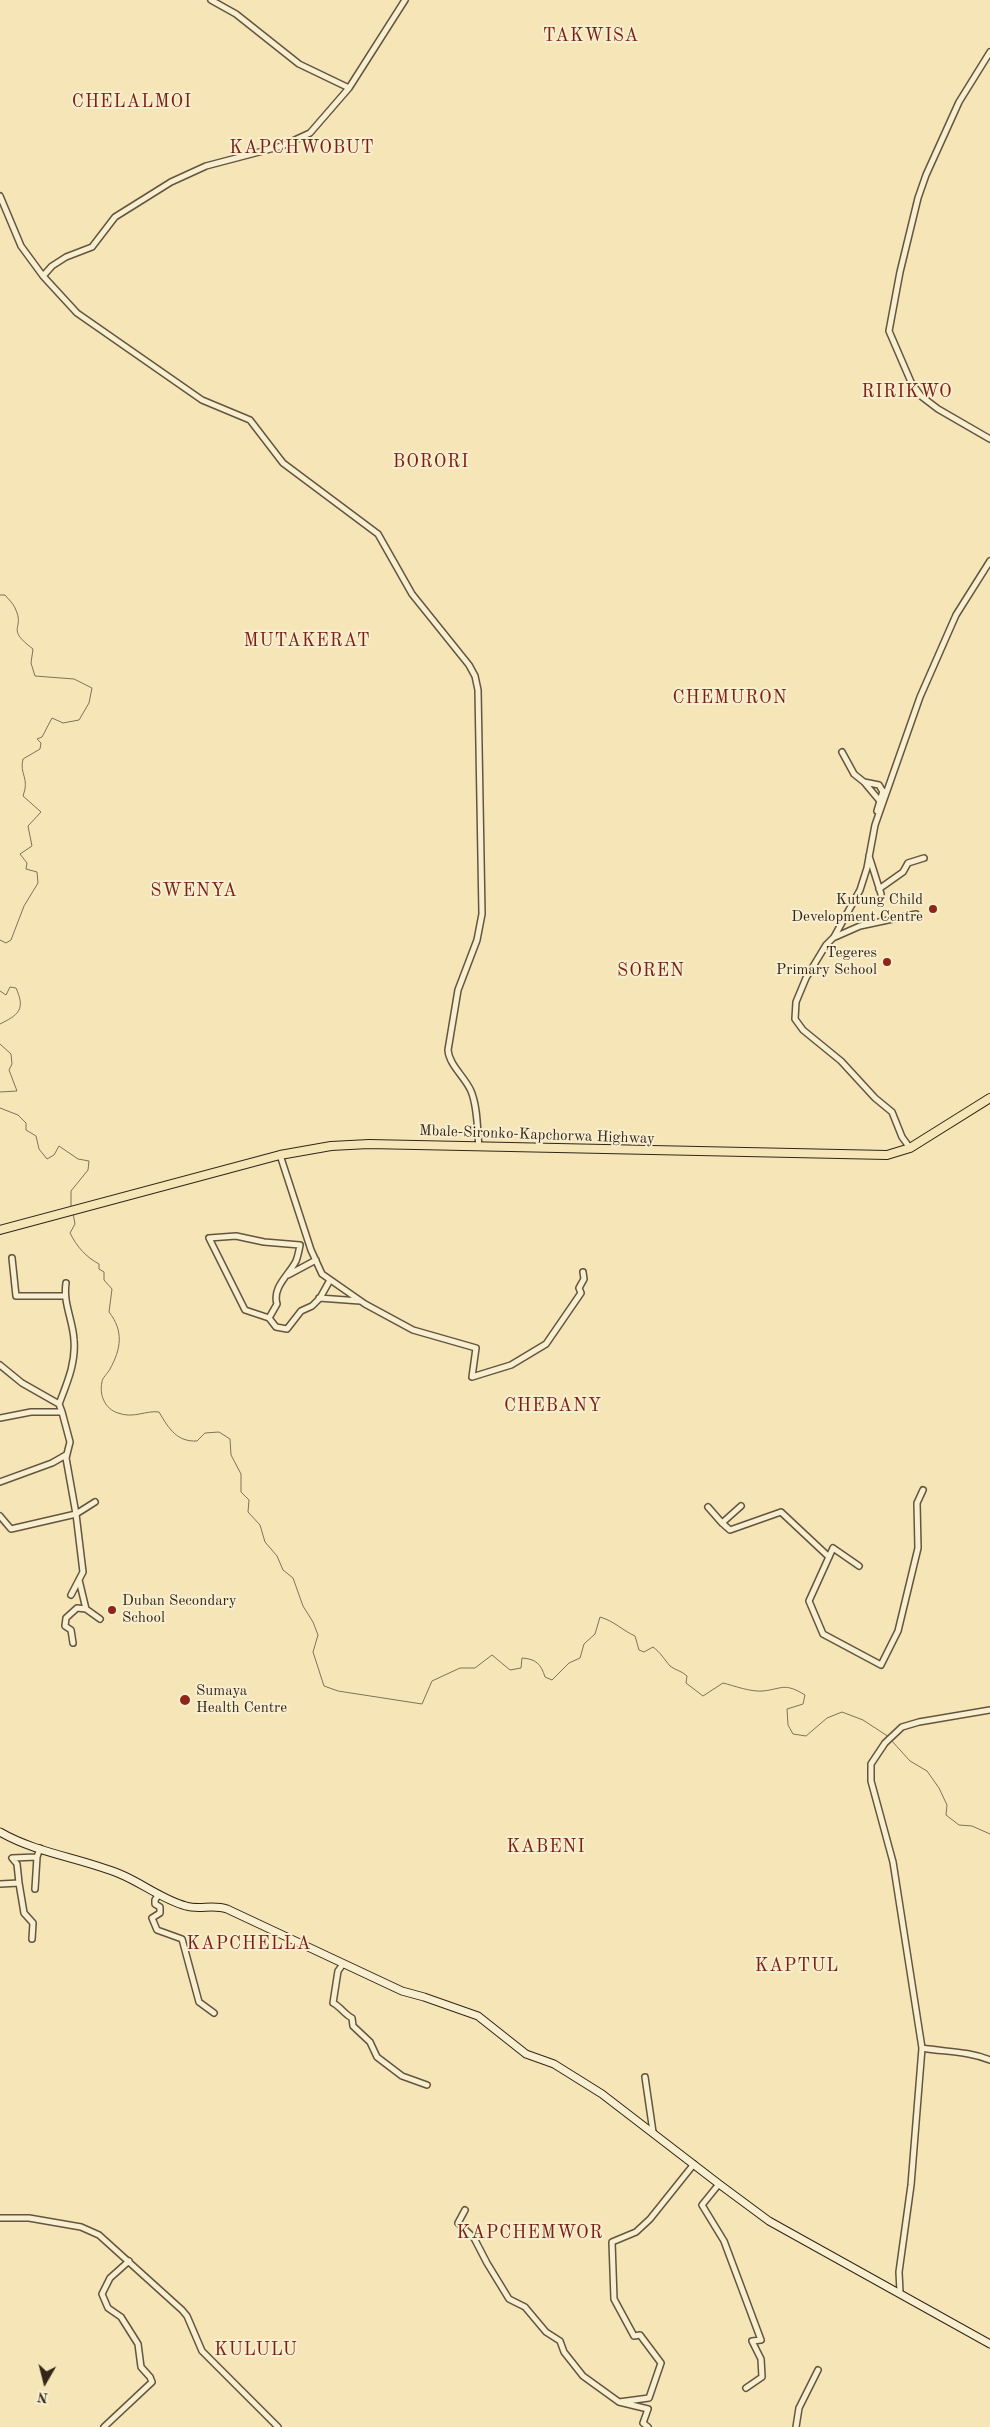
<!DOCTYPE html>
<html>
<head>
<meta charset="utf-8">
<style>
	body { margin:0 }
	#map { position:relative; width:990px; height:2427px; overflow:hidden; background:#f5e5b7; font-family:"Old Standard TT",serif }
	canvas { display:block }
	.north { position:absolute; left:20px; top:2357px; width:50px; height:50px; -webkit-text-stroke:4px #f8eed0; paint-order:stroke; rotate:188deg; font-size:14px; font-weight:700; line-height:20px; text-align:center; color:#332517 }
	.north::after { content:''; display:block; margin:auto; width:18px; height:22px; background:#332517; clip-path:polygon(50% 0,100% 100%,50% 72%,0 100%) }
</style>
</head>
<body>
<div id="map">
<canvas width="990" height="2427"></canvas>
<div class="north">N</div>
</div>
<script>
const g = document.querySelector('canvas').getContext('2d');
g.lineJoin = 'round';
function strokePath(path, color, width, dash) {
  g.strokeStyle = color;
  g.lineWidth = width;
  g.lineCap = dash ? 'butt' : 'round';
  g.setLineDash(dash || []);
  g.stroke(path);
}
function label(font, color, halo, rows, align = 'center') {
  g.font = font + ' "Old Standard TT",serif';
  g.lineWidth = 4;
  g.setLineDash([]);
  g.textBaseline = 'middle';
  g.strokeStyle = halo;
  g.fillStyle = color;
  for (const [text, x, y, turn = 0] of rows) {
    g.save();
    g.translate(x, y);
    g.rotate((+turn || 0) * Math.PI / 180);
    g.textAlign = isNaN(turn) ? turn : align;
    if (halo) g.strokeText(text, 0, 0);
    g.fillText(text, 0, 0);
    g.restore();
  }
}
strokePath(new Path2D(`
	M0,595H5C8,599 13,603 15,608C26,630 4,627 33,649L31,663L35,676L74,679L92,688L89,703L79,720L63,723L52,718L42,737L37,739L41,743L40,749L23,759C19,774 30,778 23,796L41,812L28,826L32,846L20,854L27,863L26,869L37,872L38,883L24,906L11,940L6,943L0,940
	M0,991L6,995L10,987L16,988C26,1010 18,1015 0,1024
	M0,1044L11,1054L12,1064L9,1070L17,1091L0,1092
	M0,1108L18,1115L26,1123V1130L36,1136L39,1149L47,1159L54,1155L59,1146L78,1159L89,1161L88,1170L71,1191V1207
	M73,1213L75,1224L70,1233C77,1247 86,1257 99,1264V1269L104,1272V1280L112,1289L109,1312C124,1331 121,1349 110,1369C108,1373 102,1378 102,1382C99,1395 105,1409 118,1413C134,1419 146,1410 159,1412C169,1429 177,1442 197,1441L205,1433L219,1432L230,1439L231,1455L241,1474V1492L249,1500L248,1512L260,1525L265,1542L277,1556L283,1570L293,1578L303,1606L313,1622L318,1635L313,1652L324,1686L338,1691L422,1704L432,1681L460,1668H475L492,1655L510,1670L521,1668L522,1658C536,1659 541,1664 545,1677L552,1680L569,1663L580,1658L584,1644L595,1634L600,1617C614,1621 622,1630 635,1636L639,1650L644,1652L653,1647C661,1653 664,1659 670,1666C675,1670 682,1671 687,1676L686,1683L703,1696L723,1683C735,1686 750,1692 763,1691C782,1689 784,1682 805,1695L803,1704L787,1709L788,1725L793,1734L806,1736L827,1718L842,1712L863,1720L889,1737
	M891,1740L910,1761L927,1771L939,1788L947,1805L946,1815L959,1825L972,1826L990,1834`), '#807157', 1);
const street = new Path2D(`
	M211,0L236,14L299,64L349,88
	M990,52L959,102L926,175L918,198L900,272L889,331L911,382L921,396L938,409L990,439
	M0,196L21,246L43,276L77,313L202,400L250,420L283,463L378,534L412,594L469,665L475,676L478,690L482,914L477,940L458,990L448,1050C449,1065 465,1077 471,1091C478,1108 477,1129 479,1147
	M43,276L52,266L66,257L92,247L115,217L171,182L206,166L282,146L310,133L349,88L405,0
	M842,752L854,774L864,782L879,785L883,792
	M864,782L879,800
	M877,811L883,791
	M869,856L881,894
	M879,889L903,872L908,863L924,858
	M835,937L860,926L916,914
	M910,1148L902,1137L892,1112L875,1098L841,1061L803,1030L795,1019L796,1002L806,978L826,945L834,937L860,890L867,868L875,825L920,697L956,615L990,561
	M280,1155L311,1250L322,1274L365,1304L413,1330L476,1348L472,1377L511,1365L546,1344L581,1293L579,1288L584,1279L583,1272
	M12,1258L16,1296H64
	M288,1275L316,1260
	M319,1298L360,1301
	M269,1318L277,1304C272,1287 289,1275 296,1261C298,1256 299,1250 300,1245L264,1242L236,1236L209,1238L245,1310L269,1318L276,1327L287,1329L301,1311L312,1306L320,1298L330,1280
	M0,1365L22,1383L59,1404L62,1412
	M59,1404C67,1383 76,1363 74,1340C73,1320 63,1304 66,1283
	M0,1418L31,1412H62L70,1442L66,1458L76,1514L83,1572L71,1595
	M0,1482L52,1463L66,1455
	M741,1506L722,1523L730,1530L781,1512L829,1557
	M708,1507L722,1523
	M0,1516L11,1529L76,1514L95,1502
	M859,1566L833,1548L809,1601L823,1634L881,1665L898,1631L918,1548L917,1503L923,1490
	M79,1580L86,1609L100,1619
	M73,1643L71,1630L65,1626L66,1618L77,1608L86,1609
	M19,1883L24,1913L33,1923L32,1939
	M0,1884L19,1883L17,1864L12,1858L37,1857L40,1848
	M35,1889L37,1857
	M159,1894L155,1900V1904L160,1907V1913L152,1918L157,1930L182,1939L199,2002L214,2013
	M343,1964L338,1971L333,2003C341,2007 344,2014 352,2018L353,2026L370,2042L377,2057L402,2076L427,2085
	M922,2048C945,2052 968,2051 990,2060
	M645,2077L653,2132
	M719,2184L702,2205L724,2241L761,2340L752,2341L761,2359L762,2377L746,2388
	M465,2210L458,2223L474,2238L487,2263L509,2299L525,2307L546,2332L560,2341L564,2352L583,2376L619,2402L648,2409L643,2423L648,2427
	M0,2218H29L81,2227L99,2235L182,2310L187,2316L202,2351L278,2427
	M900,2292L899,2272L911,2185L922,2048L893,1862L871,1781V1764L885,1743L902,1727L919,1722L990,1710
	M619,2402L649,2398L661,2363L640,2335L634,2336L614,2299L612,2242L636,2232L650,2219L694,2164
	M104,2427L152,2382L150,2377L141,2367L138,2344L121,2317L108,2308L102,2294L110,2278L129,2261
	M796,2427L799,2408L818,2370`);
const secondary = new Path2D(`
	M0,1832C36,1853 81,1858 120,1874C142,1883 163,1900 186,1906C200,1910 213,1904 227,1909L402,1991L424,1997L478,2016L526,2054L554,2064L602,2094L719,2184L769,2221L990,2344`);
const primary = new Path2D(`
	M0,1230L280,1155L331,1146L369,1144L887,1155L910,1148L990,1098`);
strokePath(street, '#64553f', 8);
strokePath(secondary, '#332517', 9);
strokePath(primary, '#332517', 10);
strokePath(street, '#f8eed0', 5);
strokePath(secondary, '#f8eed0', 7);
strokePath(primary, '#f5e5b7', 8);
for (const [x, y, r, color] of [
	[933,909,5,"#8f2418"],
	[887,962,5,"#8f2418"],
	[112,1610,5,"#8f2418"],
	[185,1700,6,"#8f2418"]
]) {
  const dot = new Path2D();
  dot.arc(x, y, r, 0, 2 * Math.PI);
  g.fillStyle = color;
  g.fill(dot);
  strokePath(dot, '#f8eed0', 2);
}
label('15px', '#332517', '#f8eed0', [
	["Kutung Child",923,900],
	["Development Centre",923,917],
	["Tegeres",877,953],
	["Primary School",877,970],
	["Duban Secondary",122,1601,"left"],
	["School",122,1618,"left"],
	["Sumaya",196,1691,"left"],
	["Health Centre",196,1708,"left"]
], 'right');
label('15px', '#332517', '#f8eed0', [
	["Mbale-Sironko-Kapchorwa Highway",537,1135,2]
]);
g.letterSpacing = '1px';
label('18px', '#7a1f14', '#f8eed0', [
	["TAKWISA",591,36],
	["CHELALMOI",132,102],
	["KAPCHWOBUT",302,148],
	["RIRIKWO",907,392],
	["BORORI",431,462],
	["MUTAKERAT",307,641],
	["CHEMURON",730,698],
	["SWENYA",194,891],
	["SOREN",651,971],
	["CHEBANY",553,1406],
	["KABENI",546,1847],
	["KAPCHELLA",249,1944],
	["KAPTUL",797,1966],
	["KAPCHEMWOR",530,2233],
	["KULULU",256,2350]
]);
g.letterSpacing = '0px';
</script>
</body>
</html>
